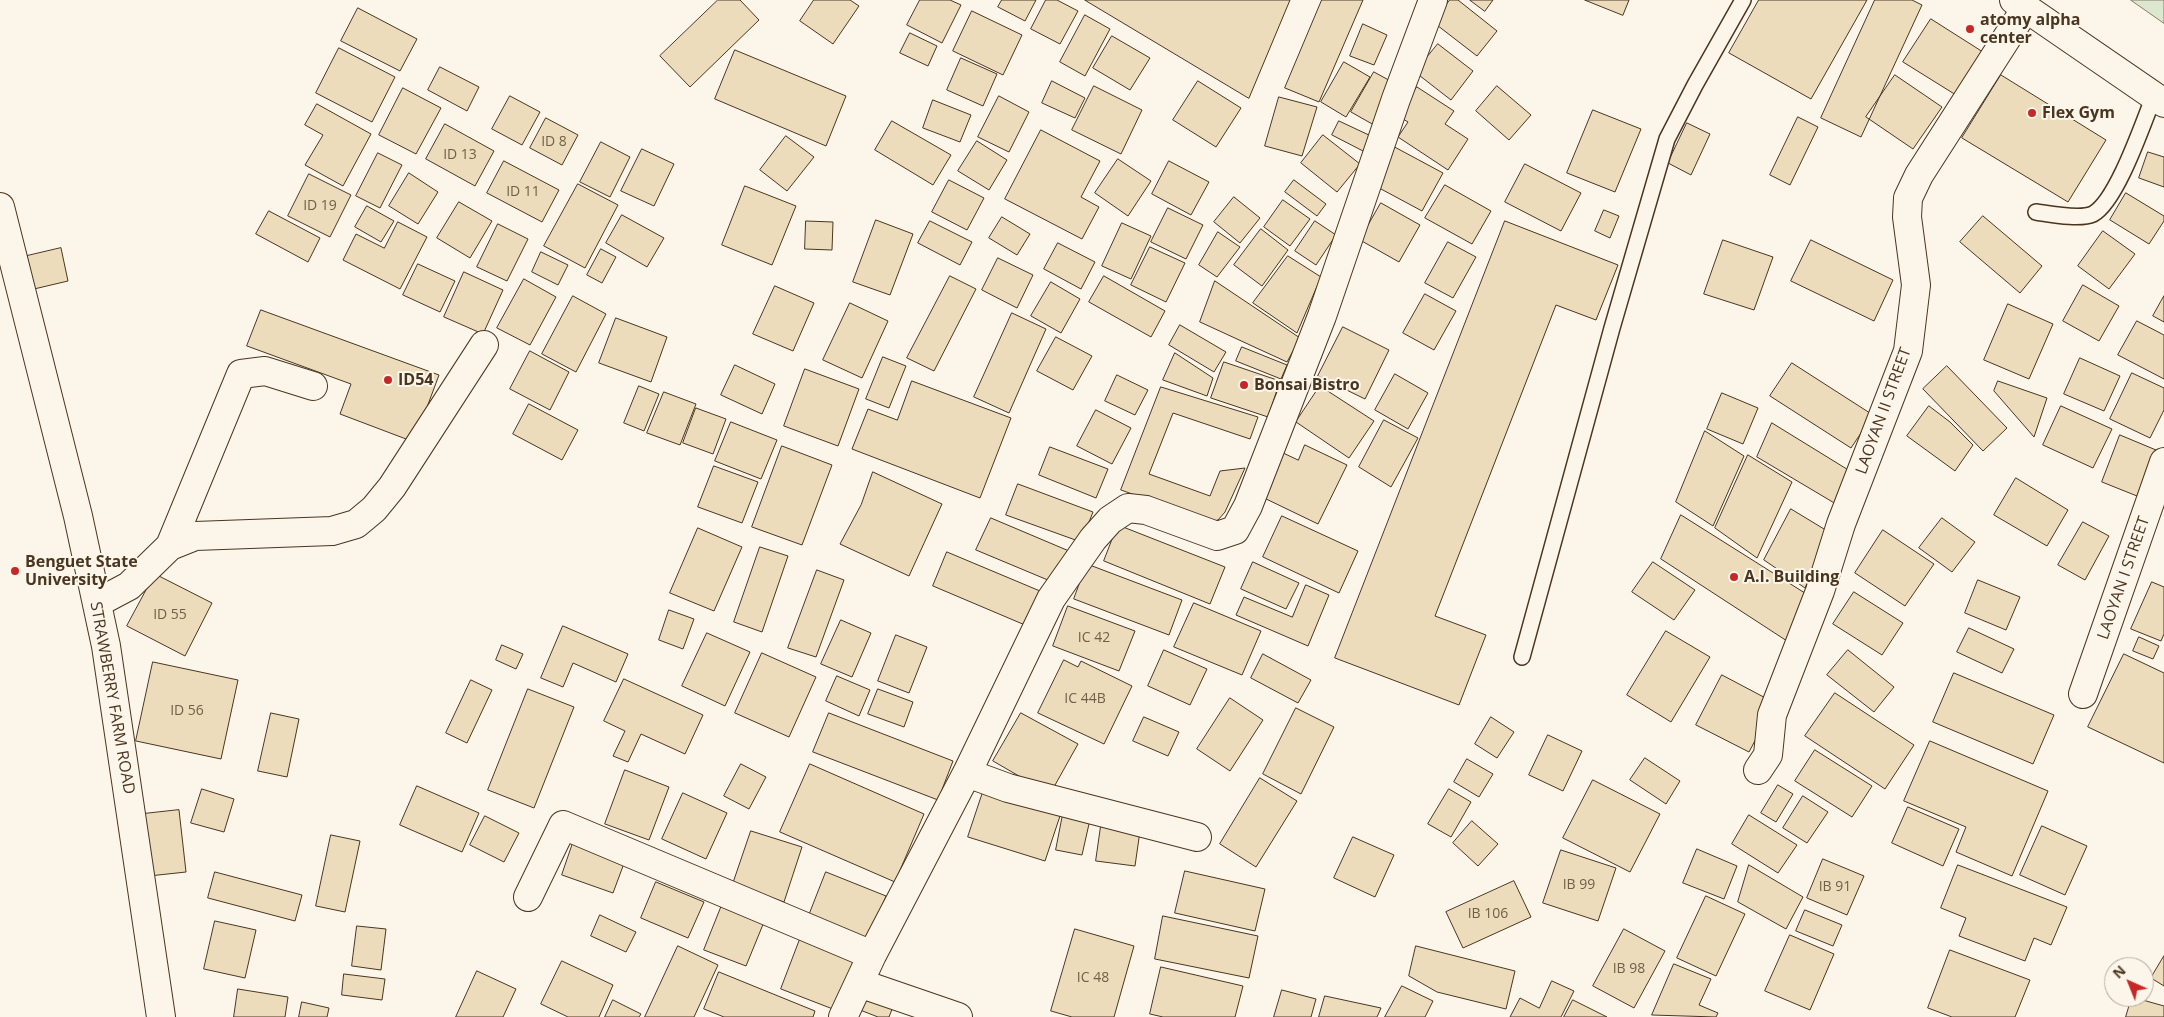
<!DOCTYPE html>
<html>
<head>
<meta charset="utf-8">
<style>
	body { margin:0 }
	#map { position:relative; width:2164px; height:1017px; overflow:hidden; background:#fbf6e9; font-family:"Open Sans",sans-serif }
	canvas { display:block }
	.north { position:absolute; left:2104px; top:957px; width:50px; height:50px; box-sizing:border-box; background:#fbf6e9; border:1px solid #b4a999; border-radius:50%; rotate:316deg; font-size:14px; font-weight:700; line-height:20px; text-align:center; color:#4a3520 }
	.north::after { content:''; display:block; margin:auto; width:18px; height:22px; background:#c62828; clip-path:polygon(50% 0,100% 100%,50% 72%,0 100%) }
</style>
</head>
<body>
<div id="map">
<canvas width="2164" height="1017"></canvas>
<div class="north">N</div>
</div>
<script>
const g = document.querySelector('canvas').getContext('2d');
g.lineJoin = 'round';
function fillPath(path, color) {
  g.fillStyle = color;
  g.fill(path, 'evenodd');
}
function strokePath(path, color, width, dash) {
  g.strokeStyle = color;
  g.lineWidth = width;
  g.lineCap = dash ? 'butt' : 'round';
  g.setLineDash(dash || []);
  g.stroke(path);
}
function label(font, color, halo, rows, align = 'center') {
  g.font = font + ' "Open Sans",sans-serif';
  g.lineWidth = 4;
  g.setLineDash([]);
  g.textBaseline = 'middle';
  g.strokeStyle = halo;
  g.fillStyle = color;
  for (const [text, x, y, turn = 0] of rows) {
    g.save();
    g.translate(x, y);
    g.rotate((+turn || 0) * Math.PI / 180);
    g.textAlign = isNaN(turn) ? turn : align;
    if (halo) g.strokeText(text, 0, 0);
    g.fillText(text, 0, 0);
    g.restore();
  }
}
const green = new Path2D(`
	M2131,0H2164V23Z`);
fillPath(green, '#dce7d0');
strokePath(green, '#887966', 1);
const building = new Path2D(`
	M718,0H740L759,20L690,87L660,56Z
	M814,0H850L859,6L833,44L800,21Z
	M920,0H950L961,5L942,43L907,25Z
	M1002,0H1036L1025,21L998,7Z
	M1046,0H1057L1078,11L1060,44L1031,29Z
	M1085,0H1290L1249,98Z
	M1322,0H1363L1319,102L1285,88Z
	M1450,0H1458L1497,31L1477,56L1433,22Z
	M1470,0H1493L1485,11Z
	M1585,0H1629L1623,15Z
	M1759,0H1867L1811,99L1729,53Z
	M1875,0H1912L1922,5L1861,137L1821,118Z
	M358,8L417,39L400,71L341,41Z
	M972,11L1022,35L1003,75L953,51Z
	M1085,15L1110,29L1085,76L1060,62Z
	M1931,19L1983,52L1956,95L1903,62Z
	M1363,24L1387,35L1374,65L1350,56Z
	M910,33L937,46L928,66L900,53Z
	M1112,36L1150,58L1130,90L1093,68Z
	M1438,44L1473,71L1451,100L1415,72Z
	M339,48L395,77L372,122L316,93Z
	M735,50L846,96L826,146L715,99Z
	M961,58L997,74L983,106L947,90Z
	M1344,62L1370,77L1346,117L1321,102Z
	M440,67L479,87L467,111L428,90Z
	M1374,72L1396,84L1374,125L1351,112Z
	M1895,75L1942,107L1913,149L1866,117Z
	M2001,75L2106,140L2068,202L1962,138Z
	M1052,81L1085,98L1075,118L1042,103Z
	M1198,81L1241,108L1216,147L1173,120Z
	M1094,86L1142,110L1121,154L1072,130Z
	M1497,86L1531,115L1509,140L1476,111Z
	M1417,87L1454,111L1445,124L1468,139L1448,170L1398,137L1408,122L1398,116Z
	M403,88L441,108L416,154L379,135Z
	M510,96L540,112L522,145L492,129Z
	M999,96L1029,112L1009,152L978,137Z
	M1279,97L1317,107L1302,156L1265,146Z
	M933,100L971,115L960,142L923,128Z
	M317,104L371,134L343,186L305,165L323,135L305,125Z
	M1593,110L1641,129L1615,192L1567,173Z
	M1798,117L1818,127L1790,185L1770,175Z
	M546,118L578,135L562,165L530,148Z
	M892,121L951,155L933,185L875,150Z
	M1339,121L1371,136L1363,151L1332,135Z
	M1687,123L1710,134L1691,175L1668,163Z
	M445,124L494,151L475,186L426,159Z
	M1041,130L1100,161L1081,197L1099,207L1082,239L1005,199Z
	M1323,135L1360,164L1337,192L1301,163Z
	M786,136L814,157L787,191L760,170Z
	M977,141L1007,160L989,190L958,171Z
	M601,142L630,157L610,197L580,182Z
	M1389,144L1443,173L1422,211L1368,182Z
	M642,149L674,164L654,206L621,191Z
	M2148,152L2164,157V187L2139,178Z
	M378,153L402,165L380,208L356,196Z
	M1118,159L1151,181L1128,216L1095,193Z
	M504,161L559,190L542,222L487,193Z
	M1169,161L1209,182L1191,215L1152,194Z
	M1525,164L1581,193L1561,231L1505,202Z
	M409,173L438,192L418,224L389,206Z
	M309,174L351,195L330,237L288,216Z
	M949,180L984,198L967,230L932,212Z
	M1294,180L1326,204L1317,216L1285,192Z
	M578,184L618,205L585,268L544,246Z
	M1445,185L1491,211L1472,244L1425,218Z
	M745,186L796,206L772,265L722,245Z
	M2126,193L2164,216V221L2149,244L2110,220Z
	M1234,197L1260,218L1240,243L1214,222Z
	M1283,200L1310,219L1290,246L1264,227Z
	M459,202L492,221L470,258L437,238Z
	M1381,203L1420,225L1399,262L1360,240Z
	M367,206L394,221L381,242L355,227Z
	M1168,208L1203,225L1186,259L1151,242Z
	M1604,210L1619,216L1610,238L1595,231Z
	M269,211L320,238L308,262L256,234Z
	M622,215L664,238L647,267L606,243Z
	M1983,216L2042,266L2020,293L1960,242Z
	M1002,217L1030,234L1017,255L989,238Z
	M876,220L913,234L890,295L853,282Z
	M806,221L833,222L832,250L805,249Z
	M930,221L972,242L960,265L918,243Z
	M1315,221L1336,235L1316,265L1295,251Z
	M1505,221L1618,265L1596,320L1556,305L1435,616L1486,635L1459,705L1335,658Z
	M398,222L427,237L400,289L343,260L356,234L384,248Z
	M1122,223L1151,236L1131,279L1102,266Z
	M498,224L528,239L507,281L477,267Z
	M1261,229L1288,250L1262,286L1234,265Z
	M2103,231L2135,254L2109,289L2078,266Z
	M1218,232L1240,247L1217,277L1199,265Z
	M1723,240L1773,257L1754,310L1704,294Z
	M1811,240L1893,280L1874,321L1791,281Z
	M1448,242L1476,257L1453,298L1425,283Z
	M1058,243L1095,262L1081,289L1044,269Z
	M1150,247L1185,263L1166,302L1131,285Z
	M61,248L68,281L34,289L27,256Z
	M601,249L616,257L602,283L587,275Z
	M541,252L568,265L558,285L532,272Z
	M1288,256L1321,277L1297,333L1253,303Z
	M998,258L1033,275L1017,308L982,290Z
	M418,264L455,281L440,312L403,295Z
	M464,272L503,290L483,334L444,317Z
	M950,276L976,289L934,371L907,358Z
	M1104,276L1165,311L1151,337L1089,302Z
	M524,279L556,297L530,345L497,328Z
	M1215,281L1300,338L1287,362L1200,322Z
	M1051,282L1080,299L1061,333L1031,316Z
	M2083,285L2119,306L2099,341L2063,321Z
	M775,286L814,303L793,351L753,334Z
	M1425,294L1456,311L1434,350L1403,333Z
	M573,296L606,314L576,372L542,354Z
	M2164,296V322L2153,316Z
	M850,303L888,321L862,378L823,360Z
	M2008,304L2053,324L2029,379L1984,360Z
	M261,310L439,375L414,442L340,414L351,384L247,346Z
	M1012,313L1046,329L1009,413L974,397Z
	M616,318L667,337L651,382L599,363Z
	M2137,321L2164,335V379L2118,355Z
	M1180,325L1226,352L1214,372L1169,345Z
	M1343,327L1389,350L1365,399L1318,376Z
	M1056,337L1092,356L1073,390L1037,371Z
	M1242,347L1287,365L1281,379L1236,361Z
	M530,351L569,372L550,410L510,389Z
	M1175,353L1213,378L1207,396L1163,380Z
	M883,357L906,366L889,408L866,399Z
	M2080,358L2120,376L2104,411L2064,394Z
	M1224,362L1280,381L1268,417L1211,398Z
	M1792,363L1873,415L1851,448L1770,396Z
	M735,365L775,384L762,414L721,395Z
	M1947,366L2007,428L1983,451L1923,389Z
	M805,369L859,389L838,446L784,426Z
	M2132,373L2164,388V410L2150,438L2110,419Z
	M1395,374L1428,393L1408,429L1375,410Z
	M1117,375L1148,390L1135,415L1105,401Z
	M912,381L1011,418L980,498L852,449L868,409L897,420Z
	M1998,381L2047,398L2034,437L1994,391Z
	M639,386L659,394L644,431L624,423Z
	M1320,386L1374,421L1349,458L1296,422Z
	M1161,387L1258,417L1250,439L1173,413L1149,474L1210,496L1220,471L1245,468L1225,512L1218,520L1210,522L1121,490Z
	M664,392L696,404L680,445L647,433Z
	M1722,393L1758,408L1743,444L1707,429Z
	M529,404L578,430L562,460L513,434Z
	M1929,406L1950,422L1973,445L1955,471L1907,436Z
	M2061,406L2112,429L2093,468L2043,445Z
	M696,408L726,419L713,454L683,443Z
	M1096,410L1131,428L1112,464L1077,446Z
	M1384,420L1418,438L1391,487L1359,467Z
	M731,422L777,440L761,479L715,461Z
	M1772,423L1850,471L1836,504L1757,457Z
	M1705,431L1744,456L1713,526L1676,502Z
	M2120,435L2156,450L2137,496L2102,482Z
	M1305,445L1347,465L1318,524L1260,496L1281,452L1298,460Z
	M782,446L832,465L802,545L752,527Z
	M1050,447L1108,469L1096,498L1039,475Z
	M1748,455L1792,482L1757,558L1715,528Z
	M714,466L758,482L742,523L698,507Z
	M873,472L942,504L909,576L840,544L861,505Z
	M2016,478L2068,510L2047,546L1994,515Z
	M1018,484L1093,512L1081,542L1006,515Z
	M1791,509L1829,532L1805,588L1764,560Z
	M1681,515L1808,595L1787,641L1661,559Z
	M1282,516L1358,551L1339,593L1263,557Z
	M991,518L1069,551L1055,583L976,550Z
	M1942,518L1975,542L1952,572L1919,548Z
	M2083,522L2109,536L2085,580L2058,565Z
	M1118,525L1225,567L1210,604L1104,561Z
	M698,528L742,547L714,611L670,593Z
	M1883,530L1934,564L1905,606L1855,573Z
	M760,547L788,556L762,632L734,622Z
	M947,552L1040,591L1025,625L933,586Z
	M1253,562L1299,583L1286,609L1241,589Z
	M1653,562L1695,590L1674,620L1632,592Z
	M1087,564L1182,600L1169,635L1074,599Z
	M817,570L844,580L816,657L788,648Z
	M155,574L212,603L185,656L127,626Z
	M1978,580L2020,597L2006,630L1965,613Z
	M2152,582L2164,587V634L2161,641L2131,629Z
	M1306,585L1329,595L1308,646L1236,615L1244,597L1292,617Z
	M1854,592L1903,623L1882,655L1833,624Z
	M1194,603L1261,631L1242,675L1174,647Z
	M1068,606L1135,631L1119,671L1053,646Z
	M669,610L694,619L683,649L659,640Z
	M841,620L871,633L852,677L821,664Z
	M563,626L628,654L616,682L573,663L563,687L541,678Z
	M1969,628L2014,649L2002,673L1957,652Z
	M1666,631L1710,657L1671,722L1627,695Z
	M707,633L750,652L725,706L682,686Z
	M896,635L927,647L909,693L878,681Z
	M2139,637L2159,646L2153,659L2133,651Z
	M502,645L523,654L516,669L496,660Z
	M1164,650L1207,669L1190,705L1148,686Z
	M1848,650L1894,687L1874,712L1827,675Z
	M762,653L816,677L789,737L735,713Z
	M1263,654L1311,680L1298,703L1251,678Z
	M2124,654L2164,673V763L2088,727Z
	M1064,660L1078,667L1081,661L1132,686L1104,744L1038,713Z
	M153,662L238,680L221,759L136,741Z
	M1954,673L2054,715L2033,764L1933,722Z
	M1722,675L1775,703L1749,752L1696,725Z
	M837,676L870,690L859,716L826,701Z
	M624,679L703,715L685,754L641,734L628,762L613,756L625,731L604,721Z
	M471,680L492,690L467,743L446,733Z
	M528,689L574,707L534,808L488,790Z
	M878,689L913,702L904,727L868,714Z
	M1835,693L1914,745L1885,789L1805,736Z
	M1230,698L1263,720L1230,771L1197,749Z
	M1296,708L1334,727L1301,794L1263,774Z
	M271,713L299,719L287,777L258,771Z
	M829,713L953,761L938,800L813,752Z
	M1021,713L1078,744L1050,794L993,761Z
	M1144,717L1179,732L1168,756L1133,741Z
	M1491,717L1514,732L1497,758L1475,744Z
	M1548,735L1582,751L1563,791L1529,775Z
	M1930,741L2048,791L2012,876L1956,852L1966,827L1904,801Z
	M1815,750L1872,786L1852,817L1795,781Z
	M1645,758L1680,781L1666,804L1630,780Z
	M1467,759L1493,774L1479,797L1454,782Z
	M741,764L766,777L749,809L724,796Z
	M810,764L924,814L895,882L780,832Z
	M625,770L669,787L649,840L605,824Z
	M1260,778L1297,801L1256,867L1220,844Z
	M1593,780L1660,814L1630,872L1563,838Z
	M1778,785L1793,794L1776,822L1761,813Z
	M417,786L479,813L462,852L400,825Z
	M985,786L1062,810L1045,861L968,837Z
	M202,789L234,799L224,832L191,823Z
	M1449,789L1471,802L1451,837L1428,824Z
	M683,793L727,813L706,859L662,839Z
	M1803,796L1828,812L1807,843L1783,828Z
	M1908,807L1959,829L1943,866L1892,843Z
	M1064,809L1091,815L1082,855L1056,850Z
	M179,810L186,872L149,876L143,814Z
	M1749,815L1797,845L1778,873L1732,844Z
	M485,816L519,833L504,862L470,845Z
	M1102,819L1141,824L1135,866L1096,861Z
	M1472,821L1498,844L1478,866L1453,843Z
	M2042,826L2087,846L2065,895L2020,875Z
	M751,831L802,847L784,902L733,884Z
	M331,835L360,841L345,912L316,906Z
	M1353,837L1394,855L1375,897L1334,878Z
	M574,840L626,858L613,893L562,875Z
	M1697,849L1737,866L1724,899L1683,883Z
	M1561,850L1616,868L1598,921L1543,903Z
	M1823,859L1864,876L1847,915L1807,898Z
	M1749,865L1803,897L1786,929L1738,902Z
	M1958,865L2067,907L2051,945L2034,938L2025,961L1959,936L1966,918L1941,908Z
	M1185,871L1265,889L1255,931L1175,913Z
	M215,872L302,895L295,921L208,898Z
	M826,872L886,896L869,941L808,918Z
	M1514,881L1531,917L1463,948L1446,912Z
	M656,882L704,902L688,938L641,918Z
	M1706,896L1745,914L1716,976L1677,958Z
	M722,905L764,922L746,966L704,950Z
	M1805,910L1842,925L1833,946L1796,931Z
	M600,915L636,932L626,952L591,936Z
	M1163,916L1258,936L1249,978L1155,959Z
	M215,921L256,930L245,978L204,969Z
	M357,926L386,929L381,970L352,966Z
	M1075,929L1134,946L1114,1017H1072L1051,1011Z
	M1624,929L1665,951L1634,1008L1593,986Z
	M802,934L859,955L838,1011L781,989Z
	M1790,935L1834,954L1810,1010L1765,991Z
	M678,946L718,965L694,1017H645Z
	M1416,946L1515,971L1506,1009L1437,992L1409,976Z
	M1950,950L2030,980L2015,1017H1952L1928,1008Z
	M2164,956V986L2151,978Z
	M562,961L613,985L599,1017H568L541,1004Z
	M1674,964L1711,979L1699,1005L1718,1013L1716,1017L1652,1015Z
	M1161,967L1243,986L1235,1017H1163L1150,1014Z
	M477,971L516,989L503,1017H456Z
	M719,972L815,1011L813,1017H724L704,1009Z
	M344,974L385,979L382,1000L342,995Z
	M1552,981L1574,991L1561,1017H1510L1520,998L1539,1008Z
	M1402,986L1433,1001L1425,1017H1385Z
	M238,989L288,997L285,1017H234Z
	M867,989L896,999L889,1017H878L860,1010Z
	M1282,990L1316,999L1311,1017H1274Z
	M1325,996L1381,1008L1377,1017H1319Z
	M2132,997L2164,1006V1017H2126Z
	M613,1000L641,1014L639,1017H605Z
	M1573,1000L1607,1017H1564Z
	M302,1002L329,1008L327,1017H299Z`);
fillPath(building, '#ecdcbc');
strokePath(building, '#4a3520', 1);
const lane = new Path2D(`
	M2036,212C2050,214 2080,220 2093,214C2117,201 2143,123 2154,96
	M1522,657L1612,328L1667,139L1695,85L1743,0`);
const street = new Path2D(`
	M0,207L78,516L106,646L161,1017
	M170,546L241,374L265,371L313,386
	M97,603L129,586L170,546L195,536L332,531L356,524L374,509L392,487L484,345
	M2083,694L2164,462
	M1758,770L1768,755L1772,715L1820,591L1841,524L1908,351L1916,285L1907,217L1908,198L1919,175L2026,8
	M967,773L1008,788L1197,837
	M528,897L563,825L872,955
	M859,983L958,1017
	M843,1017L872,955L967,773L1051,599L1093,539L1110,520L1128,508L1146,510L1217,536L1235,530L1248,506L1322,316L1396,99L1433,0`);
const highway = new Path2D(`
	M2014,0L2164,103`);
strokePath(lane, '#4a3520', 18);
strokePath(street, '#4a3520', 30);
strokePath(highway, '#4a3520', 30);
strokePath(lane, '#fbf6e9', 15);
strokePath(street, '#fbf6e9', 28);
strokePath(highway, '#fbf6e9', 28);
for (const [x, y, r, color] of [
	[1970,29,5,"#c62828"],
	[2032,113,5,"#c62828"],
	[388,380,5,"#c62828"],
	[1244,385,5,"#c62828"],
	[15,571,5,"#c62828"],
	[1734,577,5,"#c62828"]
]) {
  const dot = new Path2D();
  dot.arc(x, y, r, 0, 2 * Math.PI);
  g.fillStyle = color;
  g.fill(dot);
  strokePath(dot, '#fbf6e9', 2);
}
label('14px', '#725f47', null, [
	["ID 8",554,142],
	["ID 13",460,155],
	["ID 11",523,192],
	["ID 19",320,206],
	["ID 55",170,615],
	["IC 42",1094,638],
	["IC 44B",1085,699],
	["ID 56",187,711],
	["IB 99",1579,885],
	["IB 91",1835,887],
	["IB 106",1488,914],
	["IB 98",1629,969],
	["IC 48",1093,978]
]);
label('bold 16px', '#4a3520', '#fbf6e9', [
	["atomy alpha",1980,20],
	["center",1980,38],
	["Flex Gym",2042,113],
	["ID54",398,380],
	["Bonsai Bistro",1254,385],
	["Benguet State",25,562],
	["University",25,580],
	["A.I. Building",1744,577]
], 'left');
label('16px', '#4a3520', '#fbf6e9', [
	["LAOYAN II STREET",1884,411,-70],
	["LAOYAN I STREET",2124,578,-71],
	["STRAWBERRY FARM ROAD",112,698,80]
]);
</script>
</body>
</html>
